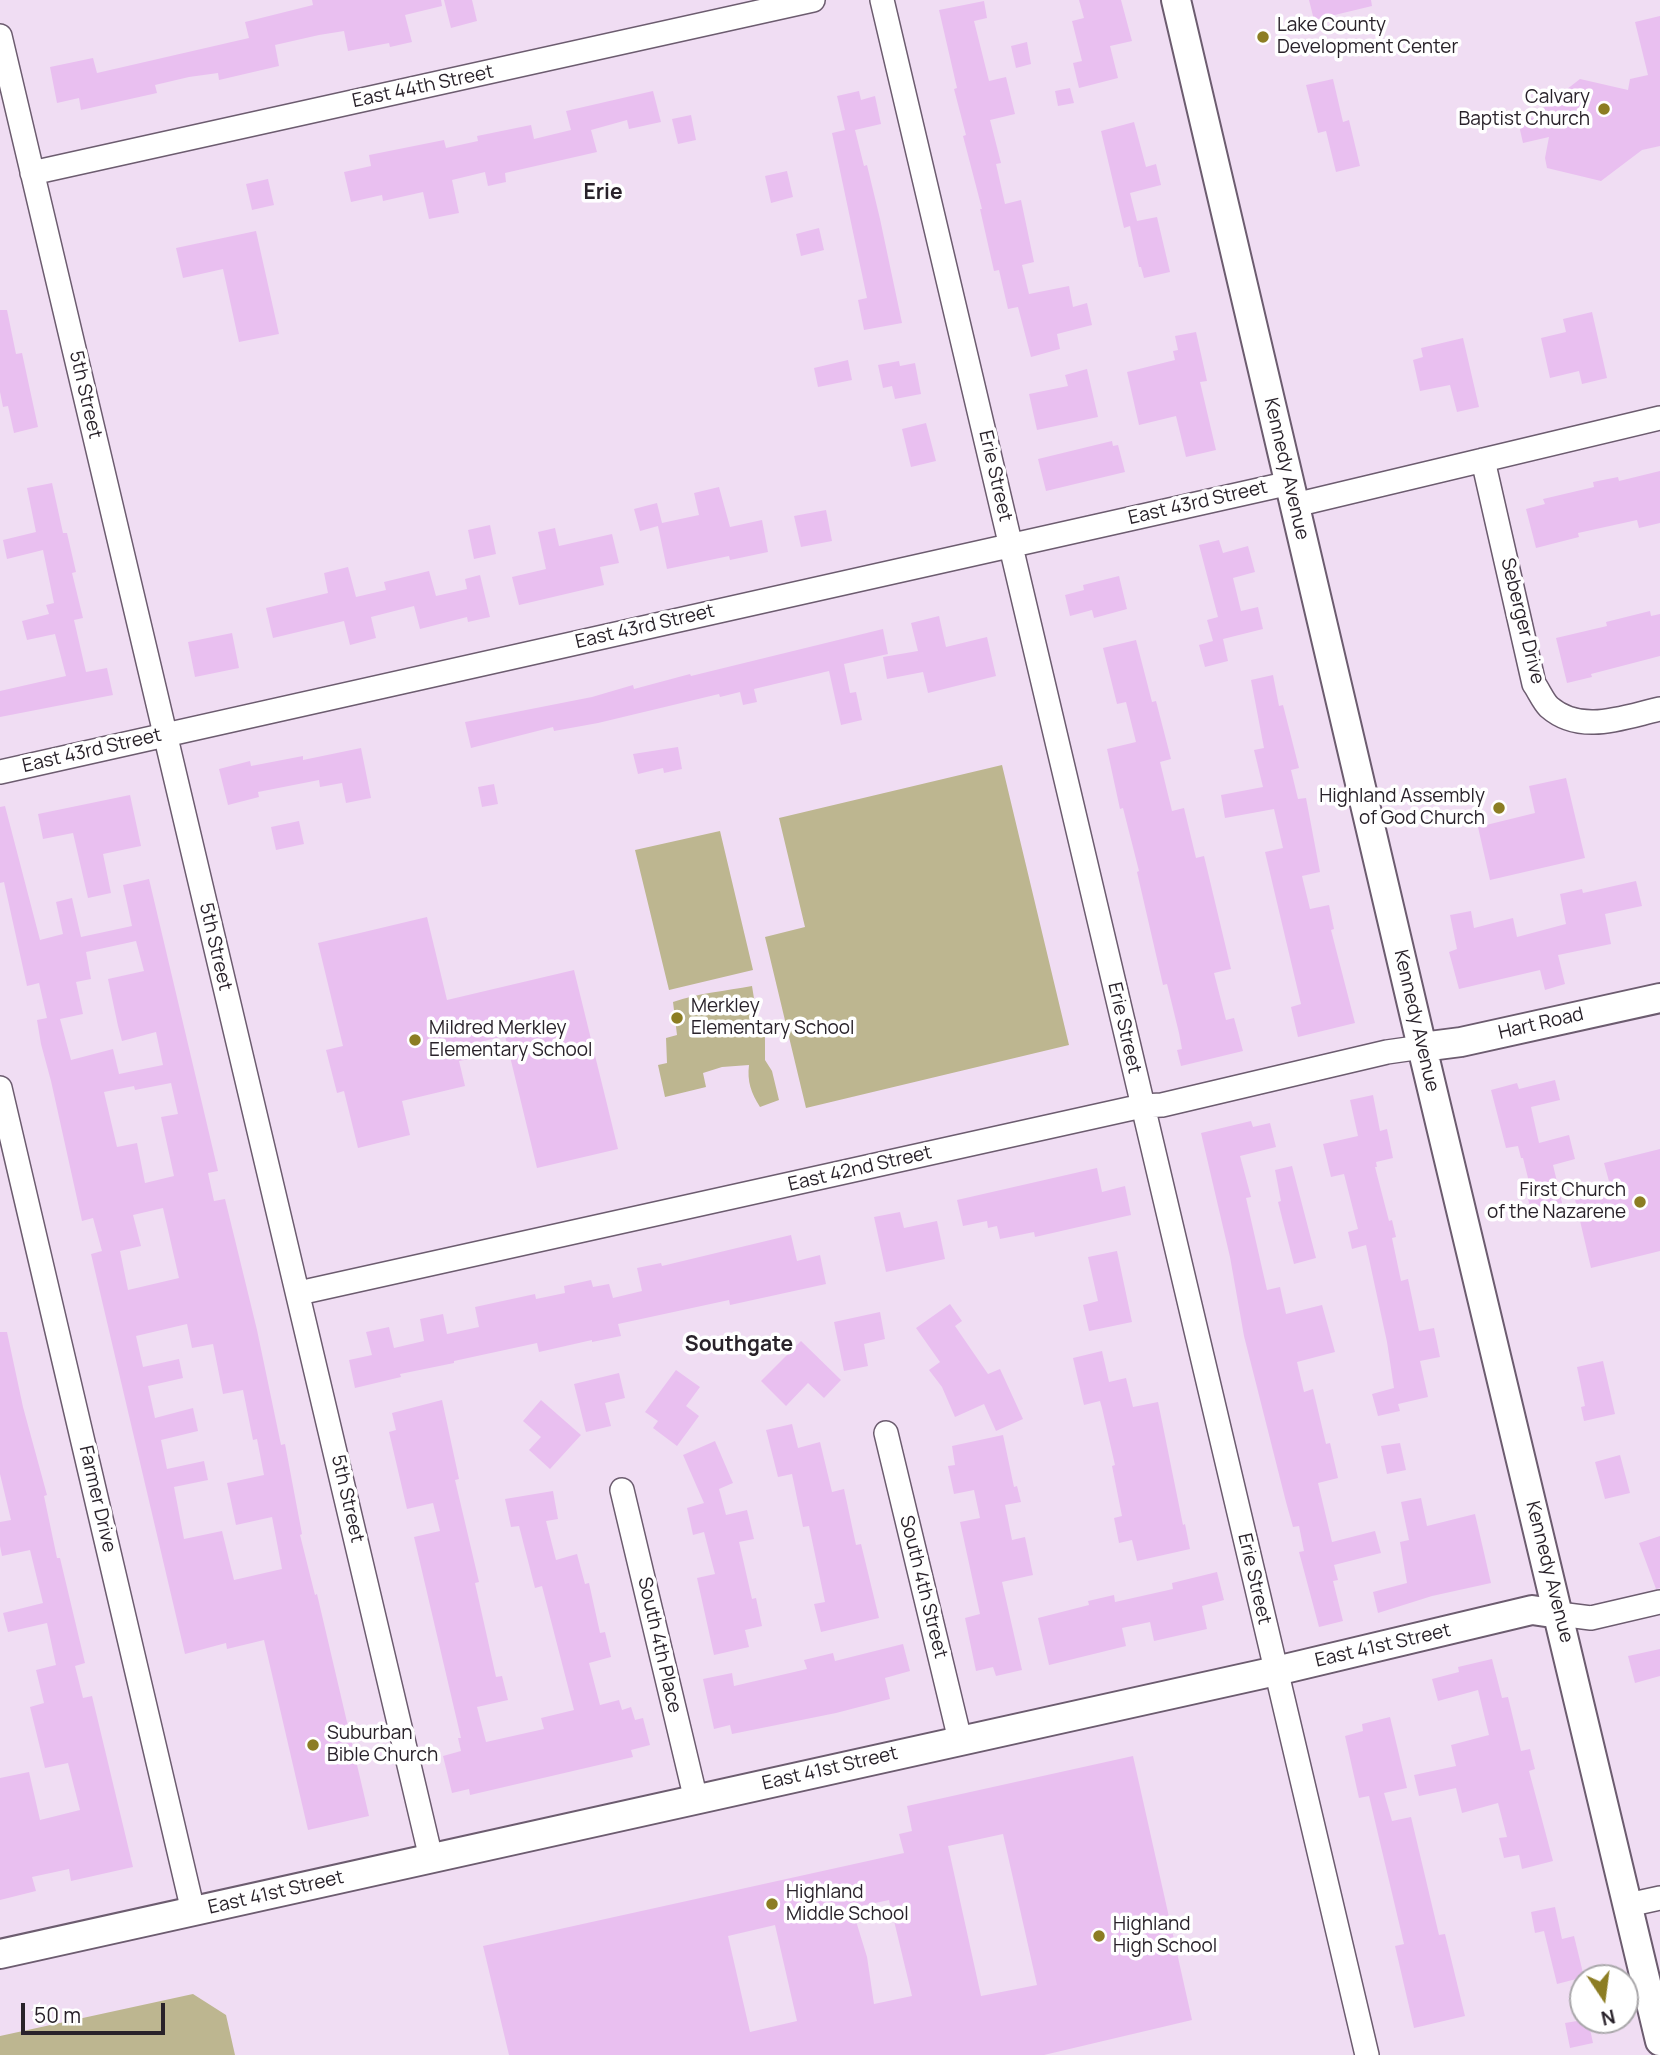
<!DOCTYPE html>
<html>
<head>
<meta charset="utf-8">
<style>
	body { margin:0 }
	#map { position:relative; width:1660px; height:2055px; overflow:hidden; background:#f0ddf3; font-family:Manrope,sans-serif }
	canvas { display:block }
	.north { position:absolute; left:1569px; top:1964px; width:70px; height:70px; box-sizing:border-box; background:#fff; border:2px solid #a9a7aa; border-radius:50%; rotate:167deg; font-size:19px; font-weight:700; line-height:28px; text-align:center; color:#29222a }
	.north::after { content:''; display:block; margin:auto; width:24px; height:32px; background:#8c7d23; clip-path:polygon(50% 0,100% 100%,50% 72%,0 100%) }
	.scale { position:absolute; left:21px; top:2003px; width:144px; height:32px; box-sizing:border-box; border:4px solid #29222a; border-top:0; padding-left:9px; font-size:21px; line-height:24px; white-space:nowrap; color:#29222a; -webkit-text-stroke:5px #fff; paint-order:stroke }
</style>
</head>
<body>
<div id="map">
<canvas width="1660" height="2055"></canvas>
<div class="north">N</div>
<div class="scale">50 m</div>
</div>
<script>
const g = document.querySelector('canvas').getContext('2d');
g.lineJoin = 'round';
function fillPath(path, color) {
  g.fillStyle = color;
  g.fill(path, 'evenodd');
}
function strokePath(path, color, width, dash) {
  g.strokeStyle = color;
  g.lineWidth = width;
  g.lineCap = dash ? 'butt' : 'round';
  g.setLineDash(dash || []);
  g.stroke(path);
}
function label(font, color, halo, rows, align = 'center') {
  g.font = font + ' Manrope,sans-serif';
  g.lineWidth = 7;
  g.setLineDash([]);
  g.textBaseline = 'middle';
  g.strokeStyle = halo;
  g.fillStyle = color;
  for (const [text, x, y, turn = 0] of rows) {
    g.save();
    g.translate(x, y);
    g.rotate((+turn || 0) * Math.PI / 180);
    g.textAlign = isNaN(turn) ? turn : align;
    if (halo) g.strokeText(text, 0, 0);
    g.fillText(text, 0, 0);
    g.restore();
  }
}
fillPath(new Path2D(`
	M1002,765L1069,1045L806,1108L765,937L805,927L779,818Z
	M720,831L753,970L669,990L635,850Z
	M752,986L757,1017L765,1035V1060L772,1071L779,1100L760,1107C751,1093 747,1081 749,1065L722,1067L703,1073L706,1087L665,1097L658,1065L667,1063L666,1038L677,1035L673,1002C698,993 726,991 752,986Z
	M193,1994L226,2015L235,2055H0V2036Z`), '#bdb690');
fillPath(new Path2D(`
	M312,0H441L442,6L405,15L412,42L390,47L389,43L348,51L344,31L319,35L275,45L279,66L219,80L218,73L189,77L155,85L157,93L81,110L79,98L57,103L50,67L93,58L97,73L249,38L245,22L313,5Z
	M444,0H472L477,21L451,28Z
	M1079,0H1121L1132,41L1110,46L1118,78L1079,88L1073,63L1082,61L1072,21L1084,18Z
	M1309,0H1371L1372,6L1314,20Z
	M984,1L987,18L974,21L989,81L1006,77L1015,114L990,120L1001,163L996,164L1005,204L1021,200L1034,262L1022,265L1029,294L1069,286L1073,307L1087,303L1092,325L1057,334L1060,349L1031,357L1018,307L1008,309L999,270L994,271L980,209H982L963,136L966,135L954,89L957,88L939,10Z
	M1660,16V146L1642,150L1601,181L1547,168L1545,158L1549,137L1523,143L1518,121L1535,117V114L1580,79L1628,90L1630,79L1648,75L1635,22Z
	M1027,42L1031,64L1016,68L1011,46Z
	M1333,79L1343,122L1349,120L1360,166L1336,172L1326,131L1318,133L1306,85Z
	M1070,88L1074,103L1058,106L1055,91Z
	M653,91L661,122L629,129L627,120L591,130L597,152L505,173L506,182L488,186L485,172L452,180L459,213L429,219L423,192L383,201L382,195L351,202L344,172L371,166L369,155L444,140L446,148L478,141L477,136L531,125L534,139L571,130L566,111Z
	M859,91L861,100L875,96L881,124L855,130L864,166L867,165L880,219L902,323L864,330L858,300L867,298L832,133L845,130L837,96Z
	M691,115L696,140L678,144L672,119Z
	M1134,122L1146,167L1156,164L1161,185L1130,193L1137,221L1157,217L1170,272L1144,278L1141,267H1139L1130,226L1124,228L1101,131Z
	M787,171L793,197L771,203L765,176Z
	M268,179L274,205L252,210L246,184Z
	M819,228L824,250L801,256L796,234Z
	M256,231L279,334L239,342L223,269L183,278L176,248Z
	M0,310H7L16,354L22,353L38,427L14,433L8,406L3,407L0,392Z
	M1592,312L1607,378L1582,384L1579,371L1550,378L1541,338L1566,332L1563,319Z
	M1196,332L1207,381L1200,382L1216,450L1186,457L1176,416L1139,425L1127,372L1175,360L1173,351L1178,350L1175,336Z
	M1463,338L1479,407L1457,412L1450,385L1420,391L1413,360L1423,357L1421,348Z
	M848,360L852,380L818,387L814,368Z
	M899,361L900,366L915,363L921,394L895,399L892,386L883,388L878,365Z
	M1087,369L1098,417L1037,430L1029,394L1068,386L1065,375Z
	M926,423L936,461L911,467L902,429Z
	M1112,441L1113,446L1118,445L1125,472L1046,491L1038,459Z
	M1660,471V523L1639,528L1637,520L1578,533L1579,537L1536,548L1526,509L1545,504L1543,499L1594,487L1593,482L1618,477L1619,481Z
	M52,483L63,533H67L76,572L72,573L83,618L74,620L86,672L107,668L113,695L0,717V691L66,676L55,634L27,640L22,621L49,614L46,605L54,603L43,550L7,559L3,540L36,532L27,488Z
	M719,487L730,527L762,520L768,552L730,560L729,556L667,569L658,526L640,531L634,509L657,503L662,523L699,515L694,493Z
	M826,510L832,541L801,547L794,516Z
	M490,525L496,554L474,559L468,530Z
	M555,528L559,546L612,534L619,563L600,567L604,585L519,605L512,577L546,569L538,532Z
	M1219,540L1223,553L1248,546L1255,572L1233,578L1241,611L1258,607L1263,629L1223,639L1228,661L1205,667L1199,645L1213,641L1207,620L1218,617L1199,545Z
	M348,567L356,597L386,590L384,582L429,571L436,596L467,589L465,579L480,575L490,617L468,622L467,617L420,629L414,606L371,617L376,638L350,645L344,621L273,638L266,608L328,593L324,573Z
	M1119,576L1127,609L1094,618L1092,610L1070,616L1065,595L1084,590L1083,585Z
	M1650,611L1651,616L1660,614V656L1591,674L1592,677L1567,683L1556,638L1607,626L1606,622Z
	M939,616L946,647L987,637L996,676L928,693L923,672L887,679L883,657L918,651L911,623Z
	M883,629L888,654L844,664L850,693L856,692L862,720L841,725L829,671L754,689L757,702L743,705L740,692L720,697L719,694L598,723L554,731L553,727L471,748L465,722L592,697L633,685L634,689L690,674L691,676Z
	M232,633L239,668L195,677L188,642Z
	M1136,640L1152,702L1156,701L1171,759L1160,762L1172,811L1184,808L1196,858L1204,856L1231,969L1214,973L1226,1020L1234,1018L1243,1051L1181,1066L1177,1050L1182,1049L1179,1033L1167,984L1163,985L1137,872L1139,871L1123,808L1120,809L1107,749L1136,742L1126,702L1117,704L1103,648Z
	M1273,675L1279,706L1283,705L1299,768L1291,770L1298,799L1306,798L1320,872L1302,876L1310,909L1329,905L1334,929L1331,930L1355,1023L1298,1037L1291,1007L1301,1004L1265,852L1283,848L1274,809L1225,818L1221,795L1263,787L1254,750L1264,748L1251,680Z
	M678,747L682,769L664,773L663,768L638,774L633,754Z
	M361,748L371,798L346,803L342,783L320,787L319,780L258,792L259,797L228,805L219,769L250,761L251,766L303,756V760Z
	M1566,778L1585,858L1490,880L1478,827L1535,813L1529,786Z
	M494,784L498,804L482,807L478,787Z
	M130,795L141,846L103,854L111,893L88,898L73,833L43,839L38,814Z
	M5,806L40,940L63,934L56,902L72,898L81,937L132,926L123,885L149,879L218,1171L208,1173L214,1201L225,1199L257,1330L281,1445L285,1444L302,1534L300,1535L315,1595L317,1594L369,1816L308,1830L264,1640L227,1649L226,1643L185,1654L91,1254L102,1251L93,1218L82,1221L51,1081L41,1044L37,1020L47,1018L39,983L27,986L4,882L0,883V807ZM136,941L144,971L108,979L118,1026L122,1041L156,1032L163,1065L119,1074L113,1049L71,1060L60,1019L83,1014L76,982L91,979L86,952ZM171,1083L178,1114L161,1117L174,1176L145,1183L137,1143L117,1147L104,1092L134,1086L135,1090ZM163,1208L179,1278L128,1290L120,1251L141,1246L133,1215ZM187,1324L192,1348L213,1344L223,1394L243,1390L253,1440L257,1439L264,1475L227,1483L236,1525L272,1517L282,1569L234,1580L222,1531L184,1539L174,1487L208,1480L204,1461L167,1469L161,1440L198,1431L193,1408L155,1418L148,1386L183,1378L179,1359L143,1367L136,1336Z
	M299,821L304,844L276,850L271,827Z
	M1636,881L1642,906L1605,914L1611,944L1558,955L1565,984L1545,990L1540,970L1459,989L1449,952L1457,949L1450,915L1471,911L1474,928L1513,918L1517,937L1566,924L1560,894L1582,889L1583,893Z
	M427,917L447,1000L574,970L618,1149L537,1168L505,1036L471,1044L475,1058L459,1061L465,1086L402,1101L410,1135L358,1148L344,1091L337,1093L326,1050L343,1046L318,943Z
	M1555,1080L1560,1100L1531,1107L1539,1143L1569,1135L1575,1159L1553,1165L1564,1211L1533,1219L1527,1195L1532,1194L1523,1158H1521L1518,1146L1506,1148L1491,1090L1517,1083L1519,1089Z
	M1373,1095L1380,1131L1387,1129L1393,1158L1376,1162L1377,1167H1375L1389,1221L1392,1220L1396,1237L1392,1238L1401,1281L1408,1279L1419,1331L1434,1328L1440,1357L1420,1361L1428,1397L1398,1404L1400,1411L1378,1416L1372,1394L1394,1388L1387,1342L1366,1245L1352,1249L1348,1232L1358,1229L1344,1174L1331,1177L1323,1144L1358,1136L1350,1100Z
	M1251,1121L1253,1127L1270,1123L1276,1147L1240,1156L1251,1197L1246,1198L1267,1290L1280,1287L1286,1314L1322,1305L1335,1352L1297,1362L1304,1392L1313,1389L1326,1444L1330,1443L1338,1478L1318,1483L1332,1542L1375,1531L1381,1553L1334,1565L1338,1580L1333,1581L1343,1621L1319,1627L1299,1552L1304,1551L1299,1526L1293,1527L1286,1502L1244,1336L1230,1257L1201,1133Z
	M1660,1149V1251L1591,1268L1574,1195L1610,1185L1604,1163Z
	M1292,1166L1316,1258L1294,1264L1278,1202L1281,1201L1275,1170Z
	M1097,1168L1102,1192L1125,1186L1131,1215L1035,1237L1034,1232L1000,1239L997,1226L988,1228L987,1221L963,1226L957,1200Z
	M900,1212L904,1228L937,1221L945,1259L886,1272L874,1217Z
	M791,1235L797,1261L820,1255L826,1284L730,1305L729,1300L618,1324L621,1336L592,1342V1340L539,1352L537,1343L454,1361V1363L400,1374L401,1377L355,1388L349,1360L372,1355L366,1332L389,1327L394,1348L424,1341L420,1319L443,1314L447,1334L479,1327L475,1307L535,1294L536,1299L565,1293L564,1286L591,1280L593,1287L609,1284L613,1298L642,1291L637,1268L661,1263L662,1266Z
	M1117,1251L1132,1322L1089,1331L1083,1305L1098,1301L1088,1257Z
	M950,1304L962,1321L955,1326L988,1374L1000,1369L1023,1419L996,1431L984,1404L955,1417L942,1387L929,1370L940,1362L916,1328Z
	M880,1312L885,1339L864,1344L868,1366L844,1371L834,1322Z
	M0,1332H7L23,1407L47,1495L44,1496L57,1558H60L85,1663L75,1666L83,1698L92,1696L133,1867L71,1881L69,1869L32,1877L36,1891L0,1900V1778L29,1772L40,1820L80,1810L68,1763L45,1768L30,1707L44,1703L36,1670L56,1665L47,1623L8,1632L3,1613L43,1603L30,1550L2,1556L0,1546V1522L11,1520L0,1474Z
	M801,1341L841,1380L824,1398L808,1383L786,1406L761,1381Z
	M1102,1351L1109,1382L1126,1378L1133,1407L1158,1402L1183,1525L1185,1524L1190,1549L1137,1561L1132,1540L1119,1543L1114,1518L1122,1516L1112,1466L1115,1465L1102,1408L1100,1401L1084,1405L1073,1358Z
	M1603,1361L1615,1414L1584,1421L1581,1407L1585,1406L1577,1367Z
	M676,1370L700,1387L686,1406L699,1416L677,1446L653,1428L658,1421L645,1412Z
	M619,1373L625,1398L605,1403L611,1426L586,1432L574,1384Z
	M442,1400L459,1479L455,1480L479,1582L475,1583L496,1677L502,1676L508,1700L477,1707L486,1742L544,1729L541,1718L574,1710L542,1586L535,1588L519,1526L511,1527L505,1499L553,1491L558,1519L546,1521L556,1560L577,1554L585,1584L589,1583L600,1633L605,1632L611,1657L589,1663L600,1705L619,1700L622,1710L631,1707L635,1720L643,1718L650,1745L631,1750L633,1757L470,1795L469,1789L452,1793L443,1756L461,1751L458,1738H461L414,1537L440,1531L433,1503L407,1509L389,1432L396,1430L392,1413Z
	M541,1400L581,1435L550,1469L529,1450L541,1437L523,1421Z
	M792,1424L798,1448L820,1442L832,1492L844,1489L856,1545L861,1544L879,1618L821,1632L814,1604L825,1602L809,1526L803,1527L792,1474L778,1477L766,1430Z
	M1003,1435L1014,1487L1017,1486L1021,1502L1005,1505L1012,1540L1025,1537L1033,1575L1002,1582L1022,1670L996,1676L993,1667L976,1671L965,1618L980,1614L960,1522L980,1518L974,1490L954,1494L948,1466L955,1465L952,1446Z
	M715,1441L733,1483L719,1489L726,1515L747,1510L754,1539L739,1542L752,1599L756,1598L762,1626L745,1630L749,1647L714,1655L697,1578L715,1574L704,1532L693,1535L687,1508L704,1503L683,1455Z
	M1400,1443L1406,1470L1387,1474L1381,1446Z
	M1620,1455L1630,1493L1605,1499L1595,1462Z
	M1421,1498L1427,1526L1475,1514L1491,1583L1432,1596L1378,1613L1373,1592L1407,1583L1400,1542L1409,1540L1401,1502Z
	M1660,1536V1588L1656,1589L1639,1543Z
	M1217,1572L1224,1600L1202,1606L1207,1629L1154,1641L1150,1622L1122,1628L1126,1646L1049,1665L1038,1618L1089,1605L1088,1601L1114,1595L1115,1602L1173,1589L1172,1583Z
	M903,1644L910,1671L885,1678L890,1699L836,1713L732,1734L730,1725L714,1729L703,1679L732,1673L734,1686L807,1669L804,1660L833,1653L835,1661Z
	M1660,1649V1676L1635,1683L1628,1656Z
	M1492,1659L1502,1698L1508,1697L1521,1751L1530,1749L1535,1769L1529,1771L1553,1861L1522,1869L1519,1855L1504,1858L1499,1838L1507,1837L1498,1803L1462,1813L1456,1788L1419,1796L1414,1775L1456,1766L1451,1745L1489,1735L1478,1690L1438,1701L1432,1679L1459,1672L1458,1667Z
	M1390,1717L1407,1788L1384,1793L1392,1821L1411,1817L1439,1935L1445,1934L1465,2016L1414,2028L1395,1946L1404,1944L1369,1796L1359,1798L1345,1736L1363,1731L1362,1724Z
	M1133,1756L1192,2020L1044,2055H509L483,1946L904,1853L899,1834L912,1831L907,1806ZM1003,1834L1037,1985L981,1996L948,1846ZM889,1900L912,1996L874,2004L867,1957L852,1908ZM775,1925L797,2021L750,2032L728,1936Z
	M1555,1907L1562,1939L1574,1936L1584,1977L1557,1984L1544,1931L1535,1933L1531,1912Z
	M1583,2020H1588L1593,2043L1570,2048L1565,2023Z`), '#e9bff0');
const minor = new Path2D(`
	M882,0L1367,2055
	M0,36L431,1858
	M32,173L813,0
	M1483,460L1534,684C1539,691 1543,701 1549,707C1581,735 1624,717 1660,709
	M1295,505L1660,418
	M0,772L1290,483
	M0,1088L193,1911
	M299,1293L1142,1106L1162,1105L1387,1052L1422,1047
	M886,1433L960,1740
	M622,1490L696,1800
	M1559,1614L1591,1618L1660,1602
	M1628,1905L1660,1898`);
const tertiary = new Path2D(`
	M1176,0L1422,1047L1660,2041
	M1422,1047L1461,1042L1660,998
	M0,1954L1276,1671L1532,1610L1559,1614`);
strokePath(minor, '#6c5c6f', 26);
strokePath(tertiary, '#6c5c6f', 32);
strokePath(minor, '#fff', 23);
strokePath(tertiary, '#fff', 28);
for (const [x, y, r, color] of [
	[1263,37,7,"#8c7d23"],
	[1604,109,7,"#8c7d23"],
	[1499,808,7,"#8c7d23"],
	[677,1018,7,"#8c7d23"],
	[415,1040,7,"#8c7d23"],
	[1640,1202,7,"#8c7d23"],
	[313,1745,7,"#8c7d23"],
	[772,1904,7,"#8c7d23"],
	[1099,1936,7,"#8c7d23"]
]) {
  const dot = new Path2D();
  dot.arc(x, y, r, 0, 2 * Math.PI);
  g.fillStyle = color;
  g.fill(dot);
  strokePath(dot, '#fff', 2.5);
}
label('19px', '#29222a', '#fff', [
	["Lake County",1277,26],
	["Development Center",1277,48],
	["Calvary",1590,98,"right"],
	["Baptist Church",1590,120,"right"],
	["Highland Assembly",1485,797,"right"],
	["of God Church",1485,819,"right"],
	["Merkley",691,1007],
	["Elementary School",691,1029],
	["Mildred Merkley",429,1029],
	["Elementary School",429,1051],
	["First Church",1626,1191,"right"],
	["of the Nazarene",1626,1213,"right"],
	["Suburban",327,1734],
	["Bible Church",327,1756],
	["Highland",786,1893],
	["Middle School",786,1915],
	["Highland",1113,1925],
	["High School",1113,1947]
], 'left');
label('19px', '#29222a', '#fff', [
	["East 44th Street",423,87,-12],
	["5th Street",85,395,77],
	["Kennedy Avenue",1286,469,77],
	["Erie Street",995,476,77],
	["East 43rd Street",1198,503,-13],
	["Seberger Drive",1522,621,76],
	["East 43rd Street",645,627,-13],
	["East 43rd Street",92,751,-13],
	["5th Street",215,947,77],
	["Kennedy Avenue",1416,1021,77],
	["Hart Road",1541,1024,-13],
	["Erie Street",1124,1028,77],
	["East 42nd Street",860,1169,-13],
	["Farmer Drive",97,1499,77],
	["5th Street",347,1499,77],
	["Kennedy Avenue",1549,1572,76],
	["Erie Street",1254,1579,77],
	["South 4th Street",923,1587,76],
	["South 4th Place",659,1645,77],
	["East 41st Street",1383,1646,-13],
	["East 41st Street",830,1769,-13],
	["East 41st Street",276,1893,-13]
]);
label('bold 21px', '#29222a', '#fff', [
	["Erie",603,193],
	["Southgate",739,1345]
]);
</script>
</body>
</html>
